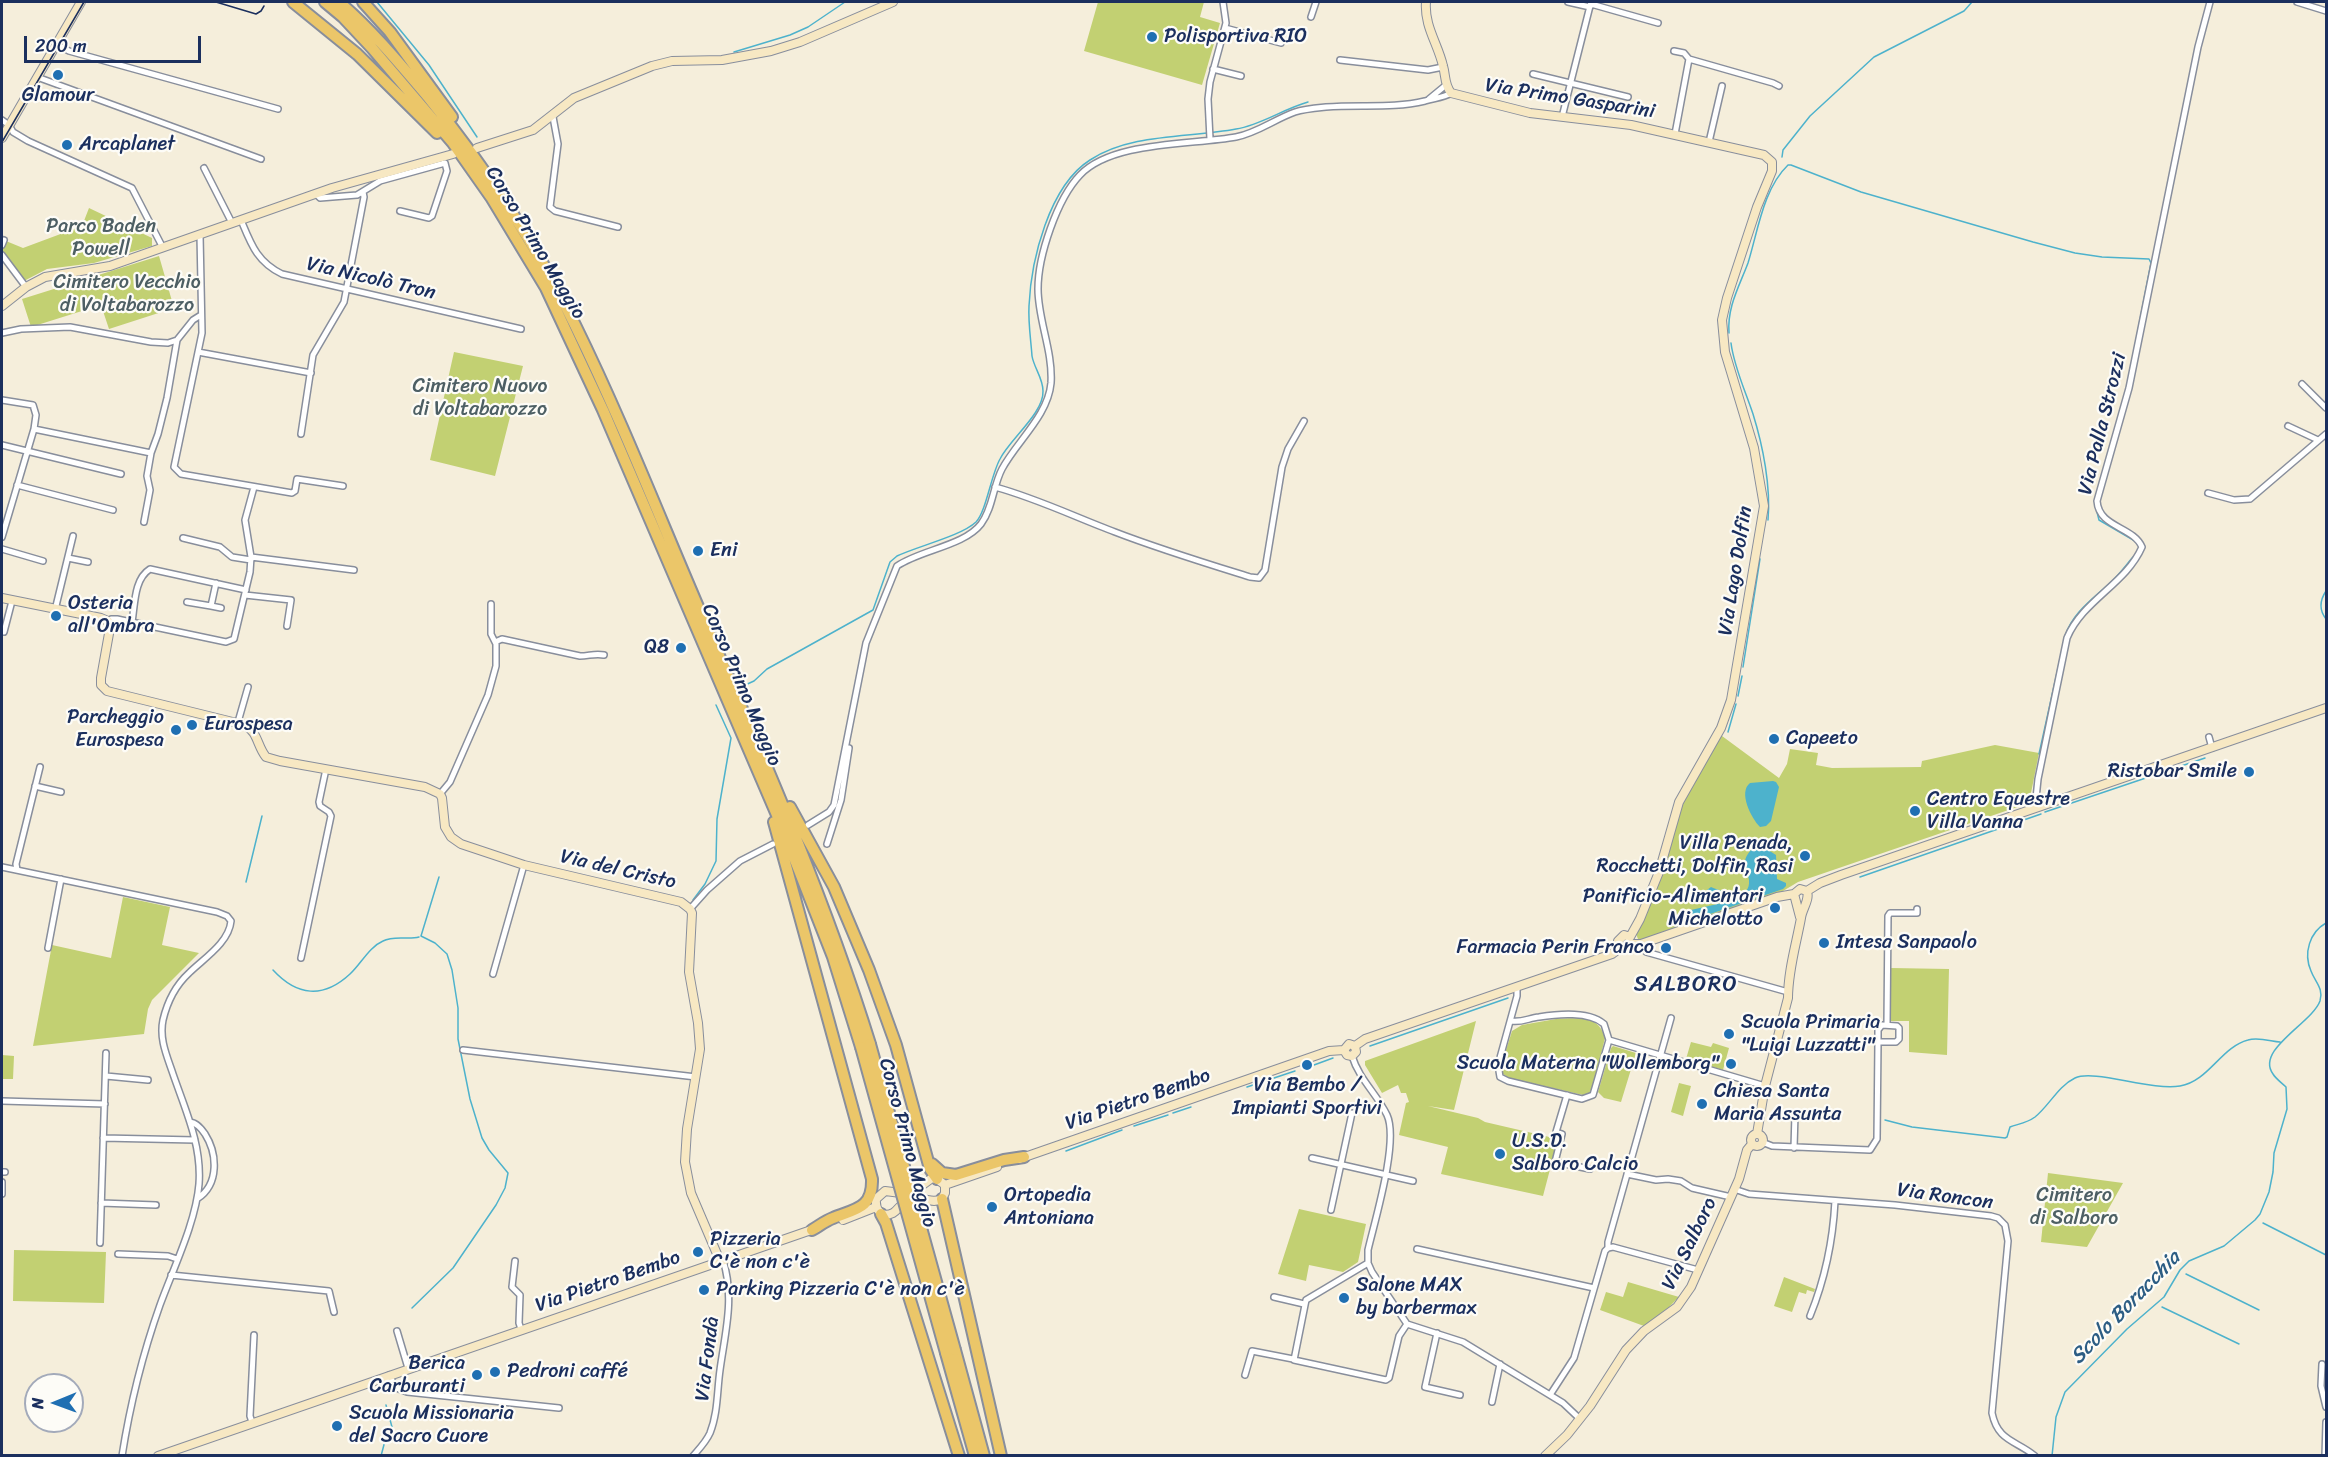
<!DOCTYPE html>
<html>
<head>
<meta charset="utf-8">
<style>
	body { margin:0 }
	#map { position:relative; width:2328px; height:1457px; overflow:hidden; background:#f5eedb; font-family:Sriracha,sans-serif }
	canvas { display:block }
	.frame { position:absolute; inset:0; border:3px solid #1b2f5e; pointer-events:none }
	.north { position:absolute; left:24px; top:1373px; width:60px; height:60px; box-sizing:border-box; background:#fdfcf7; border:2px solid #a3aaba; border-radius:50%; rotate:269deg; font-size:16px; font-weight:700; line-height:24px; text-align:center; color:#1b2f5e }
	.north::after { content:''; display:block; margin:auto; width:21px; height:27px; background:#1f6fb2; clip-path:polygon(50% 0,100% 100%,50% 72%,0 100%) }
	.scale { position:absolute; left:24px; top:36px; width:177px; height:27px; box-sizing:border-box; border:3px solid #1b2f5e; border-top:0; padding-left:8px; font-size:18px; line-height:21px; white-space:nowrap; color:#1b2f5e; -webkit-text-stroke:4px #fdfcf7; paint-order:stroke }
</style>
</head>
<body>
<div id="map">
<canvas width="2328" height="1457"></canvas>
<div class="frame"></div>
<div class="north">N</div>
<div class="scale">200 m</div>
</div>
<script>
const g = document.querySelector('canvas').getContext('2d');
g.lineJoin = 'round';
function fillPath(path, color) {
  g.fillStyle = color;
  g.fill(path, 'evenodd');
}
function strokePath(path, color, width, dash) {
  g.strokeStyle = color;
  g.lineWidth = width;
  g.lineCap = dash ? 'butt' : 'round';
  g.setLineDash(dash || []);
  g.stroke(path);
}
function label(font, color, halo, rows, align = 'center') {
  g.font = font + ' Sriracha,sans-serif';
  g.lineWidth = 4.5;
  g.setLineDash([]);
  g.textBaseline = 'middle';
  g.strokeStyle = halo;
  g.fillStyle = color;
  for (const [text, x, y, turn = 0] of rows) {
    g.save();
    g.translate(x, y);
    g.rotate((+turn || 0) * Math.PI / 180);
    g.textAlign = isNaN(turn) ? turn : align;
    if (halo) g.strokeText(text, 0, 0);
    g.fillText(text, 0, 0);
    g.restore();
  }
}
fillPath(new Path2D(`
	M1098,2H1204L1200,17L1220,23L1202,85L1084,51Z
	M89,208L152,238V246L94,263L47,269L24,281L3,253L2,248L6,241L23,248L82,226Z
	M159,256L174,308L109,329L101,305L31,327L22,299Z
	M454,352L523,366L495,476L430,460Z
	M1722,736L1779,778L1787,764L1790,749L1818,753L1816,765L1832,768L1921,767L1922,761L1995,745L2039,753L2029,803L1798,882L1783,891L1640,940L1638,939L1636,934L1678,811L1718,737Z
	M123,897L170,907L162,945L199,953L152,1000L148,1009L144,1034L33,1046L52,945L111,958Z
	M1891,968L1949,969L1947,1055L1909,1052V1021H1891Z
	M1556,1019C1576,1019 1598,1013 1605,1038L1593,1087L1589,1094L1583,1095L1509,1078L1503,1074L1501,1066L1512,1031L1522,1025Z
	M1476,1021L1454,1110L1428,1106L1478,1118L1485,1122L1558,1139L1543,1196L1441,1174L1448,1147L1399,1135L1406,1103L1409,1102L1406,1093H1401L1398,1085L1382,1093L1365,1065V1061Z
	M1691,1042L1711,1047L1713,1043L1729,1048L1723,1070L1686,1059Z
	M1613,1046L1636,1053L1621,1102L1604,1098L1598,1092L1611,1048Z
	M2,1055L14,1056L13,1079H2Z
	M1679,1083L1691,1086L1683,1116L1671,1112Z
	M2048,1173L2123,1183L2087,1247L2041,1242Z
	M1299,1209L1366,1224L1358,1262L1343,1272L1309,1265L1306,1281L1278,1274Z
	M14,1250L106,1252L104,1303L13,1301Z
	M1784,1277L1815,1289L1814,1292L1807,1290L1806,1294L1799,1292L1792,1312L1774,1306Z
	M1628,1282L1679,1297L1668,1308L1644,1326L1600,1310L1606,1292L1623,1297Z`), '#c2d072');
fillPath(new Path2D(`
	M1773,781L1776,782L1779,787L1771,821L1766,826L1760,827C1751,818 1738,792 1750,783Z
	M1756,846L1765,848L1776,855L1777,879L1786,883V886L1783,889L1687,922L1686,919L1691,910L1722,903L1723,900L1708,893L1707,890L1711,887C1721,891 1751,903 1749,880C1748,874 1744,868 1745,861C1746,855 1751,849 1756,846Z`), '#4db2cc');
strokePath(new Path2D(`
	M377,2L429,65L477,137
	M734,52L790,35L808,27L845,2
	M1782,157L1783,150L1810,116L1874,57L1964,11L1972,2
	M1729,333C1727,307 1739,287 1748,263C1758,231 1763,189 1788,165H1791L1861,192L2033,242L2075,253L2102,257L2149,259L2151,263L2127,387
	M1731,343C1734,367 1745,390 1753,414C1763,446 1771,487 1768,520
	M2096,496L2101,478
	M2095,504L2099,520L2135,541
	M2326,591C2320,600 2319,610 2326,619
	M2065,636C2073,612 2093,599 2111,582C2119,575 2126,565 2133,557
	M1743,667L1760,559
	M743,686L754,681L767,669L873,610L890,562L897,556C918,546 961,536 976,522C986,512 991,475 1000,459C1010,439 1044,413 1043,391C1043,378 1034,368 1032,356C1031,341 1028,322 1029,306C1031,260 1049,186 1090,160C1131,133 1189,138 1236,129C1261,125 1283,109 1308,102
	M1738,696L1742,676
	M1728,732L1736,704
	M2039,754L2064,641
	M2045,812L2205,758
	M1860,877L2041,814
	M246,882L262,816
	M693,900L705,884L716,861L717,819L731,738L716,705
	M273,970C297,996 323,999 350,974C361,964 369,947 383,941C394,935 408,940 419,937
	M1370,1046L1508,998
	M1314,1065L1333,1058
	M1247,1087L1295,1071
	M1173,1113L1191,1107
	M1885,1120L1912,1127L2005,1138L2007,1137L2010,1127C2018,1124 2027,1123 2035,1117C2049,1106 2058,1086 2075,1078C2094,1069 2151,1091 2180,1086C2209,1081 2221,1047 2248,1040C2258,1037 2270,1041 2280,1042
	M1134,1126L1168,1115
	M1066,1151L1122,1130
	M2263,1223L2326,1255
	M2186,1274L2259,1310
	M2162,1307L2239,1344
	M412,1308L453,1268L496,1205L505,1188L508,1173L489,1150L482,1138L470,1099L458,1039V1008L452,970L447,954L435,943L421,936L439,877
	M381,1456L386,1437L392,1427L386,1405
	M2052,1456L2056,1417L2065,1392L2127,1329L2164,1297L2180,1270L2189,1261L2224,1246L2255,1220L2260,1214L2269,1192L2273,1172L2274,1153L2287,1109L2286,1087C2282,1083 2276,1079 2273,1074C2255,1050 2312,1023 2320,1001C2324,989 2315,982 2311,971C2303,953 2310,932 2326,923`), '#4db2cc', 1.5);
const street = new Path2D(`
	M1568,2L1590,7
	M2297,2L2326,11
	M1591,4L1658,23
	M1311,17L1316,2
	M1225,28L1281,43
	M56,44L69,51L278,109
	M1674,51L1684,53L1689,59
	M1689,59L1773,83L1779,86
	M1340,60L1428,70L1443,67
	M1213,69L1241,76
	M1533,74L1628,97
	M37,77L261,159
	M1429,99L1446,85
	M553,117L558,144L550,207L555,211L618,227
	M1562,117L1591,2
	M2,120L9,125L13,132L28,141L132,188L163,248
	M1675,134L1689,59
	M1210,139L1208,99L1210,82L1226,23L1223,2
	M1709,142L1722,86
	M204,168L232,223
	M316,194L320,198L357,195L380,181L445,163L447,171L432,216L429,218L400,211
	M241,220C251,244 257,262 282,274L521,329
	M200,235L202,333L174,467L181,474L292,493L295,491L297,479L343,486
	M2,245L4,240
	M2,255L26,287
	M2,333L21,329L70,327L151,342L168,343L177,340
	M198,352L311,373
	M2302,384L2326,408
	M2,400L33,405L36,415L34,429L2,537
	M2288,426L2318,440
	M34,429L151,453
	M301,434L313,355L344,302L364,197L363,192
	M2,445L121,474
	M17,485L113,510
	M995,487C1036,498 1075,517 1115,532C1159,549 1205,563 1250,577L1259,578L1265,570L1282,467L1288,449L1304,421
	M2208,493L2234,500L2250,499L2326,434
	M144,522L150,490L147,476L151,453L158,434L167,398L177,340L193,320L201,315
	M183,538L220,547L232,557L251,560
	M2,549L43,561
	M251,557L354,570
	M68,558L88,562
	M245,595L291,600L287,626
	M187,602L211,606L216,583
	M211,606L221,608
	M55,610L73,536
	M108,621L111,619H117L226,642L234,639L250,572L251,557L245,520L254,487
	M132,622C135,604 134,579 150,569L246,590
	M4,632L12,601
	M495,642L502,639L580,656C589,656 595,653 604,655
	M238,722L248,687
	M2209,737L2212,748
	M35,786L61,792
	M440,794L450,782L488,695L496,666V644L491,634V604
	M2035,808L2038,779L2067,638C2083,600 2126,584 2142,547C2133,526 2099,528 2097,501L2129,388L2198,47L2210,2
	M808,825L829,812L834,805L866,643L897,566C920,550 964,546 981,524C993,508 993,486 1002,469C1017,441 1048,416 1051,383C1053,351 1038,320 1038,289C1038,256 1057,199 1080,175C1112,141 1192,145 1236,137C1257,133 1275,119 1295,112C1304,109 1316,108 1326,107C1360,104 1392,109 1425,101C1434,98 1443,98 1451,93
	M827,844L841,800L849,748
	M2,867L217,912L227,916L231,921C229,943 203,959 189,973C176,985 167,1003 163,1020C159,1039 167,1056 173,1074C185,1109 202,1145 199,1184C196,1222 173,1269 160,1305C143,1353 130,1405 122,1456
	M17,870L16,864L40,767
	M690,909L707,890L740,861L773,844
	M1641,944L1646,952L1788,992
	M48,948L61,879
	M301,958L331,816L329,812L320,806L319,802L326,769
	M493,974L524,865
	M1511,1021C1521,1023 1529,1018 1539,1017C1557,1014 1589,1011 1604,1024L1609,1040L1593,1095L1582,1099L1508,1081L1500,1077L1498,1065L1517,996V987
	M1887,1025L1888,916L1890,913H1917V909
	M1609,1040L1765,1086
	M463,1050L696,1077
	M1352,1056C1359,1079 1377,1094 1387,1115C1399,1141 1375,1220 1368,1250V1263L1372,1272L1407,1324L1463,1342L1563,1403L1580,1419
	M106,1076L148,1080
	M1567,1095L1556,1132L1562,1134L1555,1162L1590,1169
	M2,1101L105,1104
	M190,1122C197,1123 201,1128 205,1134C217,1153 220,1184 197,1199
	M103,1138L195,1140
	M1762,1142L1772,1146L1870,1150L1877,1139L1878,1042V1030L1882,1025L1897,1026L1899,1028V1039L1896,1042H1878
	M1794,1148L1795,1114
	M1312,1158L1413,1181
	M2,1172H5
	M1627,1174L1656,1180L1668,1179L1681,1181L1692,1188L1731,1197
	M2,1182V1194
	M1734,1189L1749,1194L1895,1205L1991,1216L1998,1218L2005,1225L2008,1241L1992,1413C1998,1442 2016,1440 2035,1456
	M101,1203L156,1205
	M1331,1210L1352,1113
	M100,1243L106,1053
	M1608,1248L1613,1247L1698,1270
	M1417,1249L1594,1288
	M118,1254L168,1256L177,1259
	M515,1261L512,1287L520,1295L519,1323L521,1329
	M1368,1263L1306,1300L1294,1360L1386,1380L1389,1378L1399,1336L1407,1324
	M171,1275L329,1291L334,1312
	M1274,1297L1304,1304
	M1810,1316C1825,1279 1833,1240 1835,1201
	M397,1331L408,1368
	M1437,1333L1425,1387L1460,1395
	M2322,1364L2321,1386L2326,1407
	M389,1375L396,1388L407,1392L559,1408
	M1245,1375L1252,1351L1293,1359
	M1550,1395L1574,1358L1605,1251L1608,1248V1242L1671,1018
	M1492,1402L1500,1364
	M252,1422L250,1416L254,1335
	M693,1456C699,1449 706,1442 710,1433C718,1413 717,1391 720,1370C725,1333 735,1298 723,1260
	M2325,1456L2326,1422`);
const secondary = new Path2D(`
	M1426,2C1424,26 1438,44 1443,66C1446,76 1444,84 1451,93L1530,113L1631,125L1764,155L1772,162V171L1757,207L1727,298L1722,320L1725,352L1754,448L1764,506L1731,700L1721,728L1679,802L1659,872L1640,919L1630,937
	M2,138L81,2
	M477,148L533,130L574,98L652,66L672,61L722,60L771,51L800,42L893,2
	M2,306L26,287L45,277L110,266L332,188L453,154
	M2,598L101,618L108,621L110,628L101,678V685L107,691L245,725C258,732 257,746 266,757L280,761L425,787L440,794L442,798L445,827L451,837L461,844L524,865L681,902L690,909L692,913L689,972L698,1023L700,1049L687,1129L685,1162L691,1193L720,1261
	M1807,891L1820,883L1841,875L2326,708
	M1794,894L1800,917
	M1632,944H1641L1777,897L1794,894L1800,889L1807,891
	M1620,948L1618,941L1624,935L1630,937
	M1344,1050L1347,1055L1352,1056L1356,1052L1355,1046
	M1757,1134L1765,1086L1788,998C1788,971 1796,945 1801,918C1802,909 1810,900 1807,891
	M1751 1140a6 6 0 1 1 12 0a6 6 0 1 1-12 0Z
	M1019,1159L1329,1051L1344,1050L1349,1044L1355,1046L1365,1039L1612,954L1620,948
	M932,1178L937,1179L945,1185V1193L942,1199C932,1204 927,1198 918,1199C914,1200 907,1201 904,1203C899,1206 897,1211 893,1213C881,1219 875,1209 876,1199L885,1191L901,1193L917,1189Z
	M945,1185L997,1167
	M843,1220L876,1207
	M158,1456L817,1228
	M1545,1456L1567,1435L1590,1406L1626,1350L1644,1331L1677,1307L1691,1287L1739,1179L1747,1150L1752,1144`);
const highway = new Path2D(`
	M293,2L357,54L437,133
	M325,2L343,17L372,48L453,143L491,197L546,288L603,410L780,822L833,957L861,1047
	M339,2C372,30 400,64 428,97C485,167 536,244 575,325C624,425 664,529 708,630C767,766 826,902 870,1044
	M363,2L390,32L452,117
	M790,807L834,887L869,970L896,1045L930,1169L937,1179
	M774,822L872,1179C873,1209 855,1209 833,1218C825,1221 819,1226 812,1230
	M932,1164L942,1173L956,1175L1004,1160L1024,1157
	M942,1199L1001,1456
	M881,1214L886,1223L959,1456
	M955,1350L984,1456
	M946,1353L975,1456`);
strokePath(street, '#888e9c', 8);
strokePath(secondary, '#888e9c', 10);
strokePath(highway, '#888e9c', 14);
strokePath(street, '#fff', 5);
strokePath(secondary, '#f7e8c3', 8);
strokePath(highway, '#ebc669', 10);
strokePath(new Path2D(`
	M216,2L256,14L261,11L264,6
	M2,142L84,2`), '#1b2f5e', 1.5);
const highwayBridge = new Path2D(`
	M870,1044L955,1350
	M861,1047L946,1353`);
strokePath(highwayBridge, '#888e9c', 14, []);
strokePath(highwayBridge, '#ebc669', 10);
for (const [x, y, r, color] of [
	[1152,37,6,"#1f6fb2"],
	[58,75,6,"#1f6fb2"],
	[67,145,6,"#1f6fb2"],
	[698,551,6,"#1f6fb2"],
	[56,616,6,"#1f6fb2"],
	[681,648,6,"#1f6fb2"],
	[192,725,6,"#1f6fb2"],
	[176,730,6,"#1f6fb2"],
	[1774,739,6,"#1f6fb2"],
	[2249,772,6,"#1f6fb2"],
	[1915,811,6,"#1f6fb2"],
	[1805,856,6,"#1f6fb2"],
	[1775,908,6,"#1f6fb2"],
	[1824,943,6,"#1f6fb2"],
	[1666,948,6,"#1f6fb2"],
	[1729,1034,6,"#1f6fb2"],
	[1731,1064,6,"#1f6fb2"],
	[1307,1065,6,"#1f6fb2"],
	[1702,1104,6,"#1f6fb2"],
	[1500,1154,6,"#1f6fb2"],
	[992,1207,6,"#1f6fb2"],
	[698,1252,6,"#1f6fb2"],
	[704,1290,6,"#1f6fb2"],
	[1344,1298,6,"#1f6fb2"],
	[495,1372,6,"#1f6fb2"],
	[477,1375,6,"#1f6fb2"],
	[337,1426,6,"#1f6fb2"]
]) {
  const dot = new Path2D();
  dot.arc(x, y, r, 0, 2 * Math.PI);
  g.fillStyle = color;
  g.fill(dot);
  strokePath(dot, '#fdfcf7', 2);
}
label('20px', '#1b2f5e', '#fdfcf7', [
	["Polisportiva RIO",1164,37],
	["Glamour",58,96,"center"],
	["Arcaplanet",79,145],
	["Eni",710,551],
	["Osteria",68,604],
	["all'Ombra",68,627],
	["Q8",669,648,"right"],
	["Parcheggio",164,718,"right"],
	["Eurospesa",164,741,"right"],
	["Eurospesa",204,725],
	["Capeeto",1786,739],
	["Ristobar Smile",2237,772,"right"],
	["Centro Equestre",1927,800],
	["Villa Vanna",1927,823],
	["Villa Penada,",1793,844,"right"],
	["Rocchetti, Dolfin, Rasi",1793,867,"right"],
	["Panificio-Alimentari",1763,897,"right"],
	["Michelotto",1763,920,"right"],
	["Intesa Sanpaolo",1836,943],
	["Farmacia Perin Franco",1654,948,"right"],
	["Scuola Primaria",1741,1023],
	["\"Luigi Luzzatti\"",1741,1046],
	["Scuola Materna \"Wollemborg\"",1719,1064,"right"],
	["Via Bembo /",1307,1086,"center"],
	["Impianti Sportivi",1307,1109,"center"],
	["Chiesa Santa",1714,1092],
	["Maria Assunta",1714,1115],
	["U.S.D.",1512,1142],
	["Salboro Calcio",1512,1165],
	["Ortopedia",1004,1196],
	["Antoniana",1004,1219],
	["Pizzeria",710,1240],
	["C'è non c'è",710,1263],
	["Salone MAX",1356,1286],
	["by barbermax",1356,1309],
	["Parking Pizzeria C'è non c'è",716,1290],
	["Berica",465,1364,"right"],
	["Carburanti",465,1387,"right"],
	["Pedroni caffé",507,1372],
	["Scuola Missionaria",349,1414],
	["del Sacro Cuore",349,1437]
], 'left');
label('20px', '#1b2f5e', '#fdfcf7', [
	["Via Primo Gasparini",1570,99,9],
	["Corso Primo Maggio",535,243,59],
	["Via Nicolò Tron",371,279,13],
	["Via Palla Strozzi",2103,424,-76],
	["Via Lago Dolfin",1736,571,-81],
	["Corso Primo Maggio",741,685,67],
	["Via del Cristo",618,870,13],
	["Via Pietro Bembo",1138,1100,-19],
	["Corso Primo Maggio",907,1143,75],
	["Via Roncon",1945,1197,8],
	["Via Salboro",1690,1244,-64],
	["Via Pietro Bembo",608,1282,-19],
	["Via Fondà",708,1359,-83]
]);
label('20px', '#4d5f64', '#fdfcf7', [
	["Parco Baden",101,227],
	["Powell",101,250],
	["Cimitero Vecchio",127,283],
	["di Voltabarozzo",127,306],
	["Cimitero Nuovo",480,387],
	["di Voltabarozzo",480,410],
	["Cimitero",2074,1196],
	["di Salboro",2074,1219]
]);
label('italic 21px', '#2c5d84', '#fdfcf7', [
	["Scolo Boracchia",2126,1308,-46]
]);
g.letterSpacing = '1.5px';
label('22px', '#1b2f5e', '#fdfcf7', [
	["SALBORO",1686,985]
]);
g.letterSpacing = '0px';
</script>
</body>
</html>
